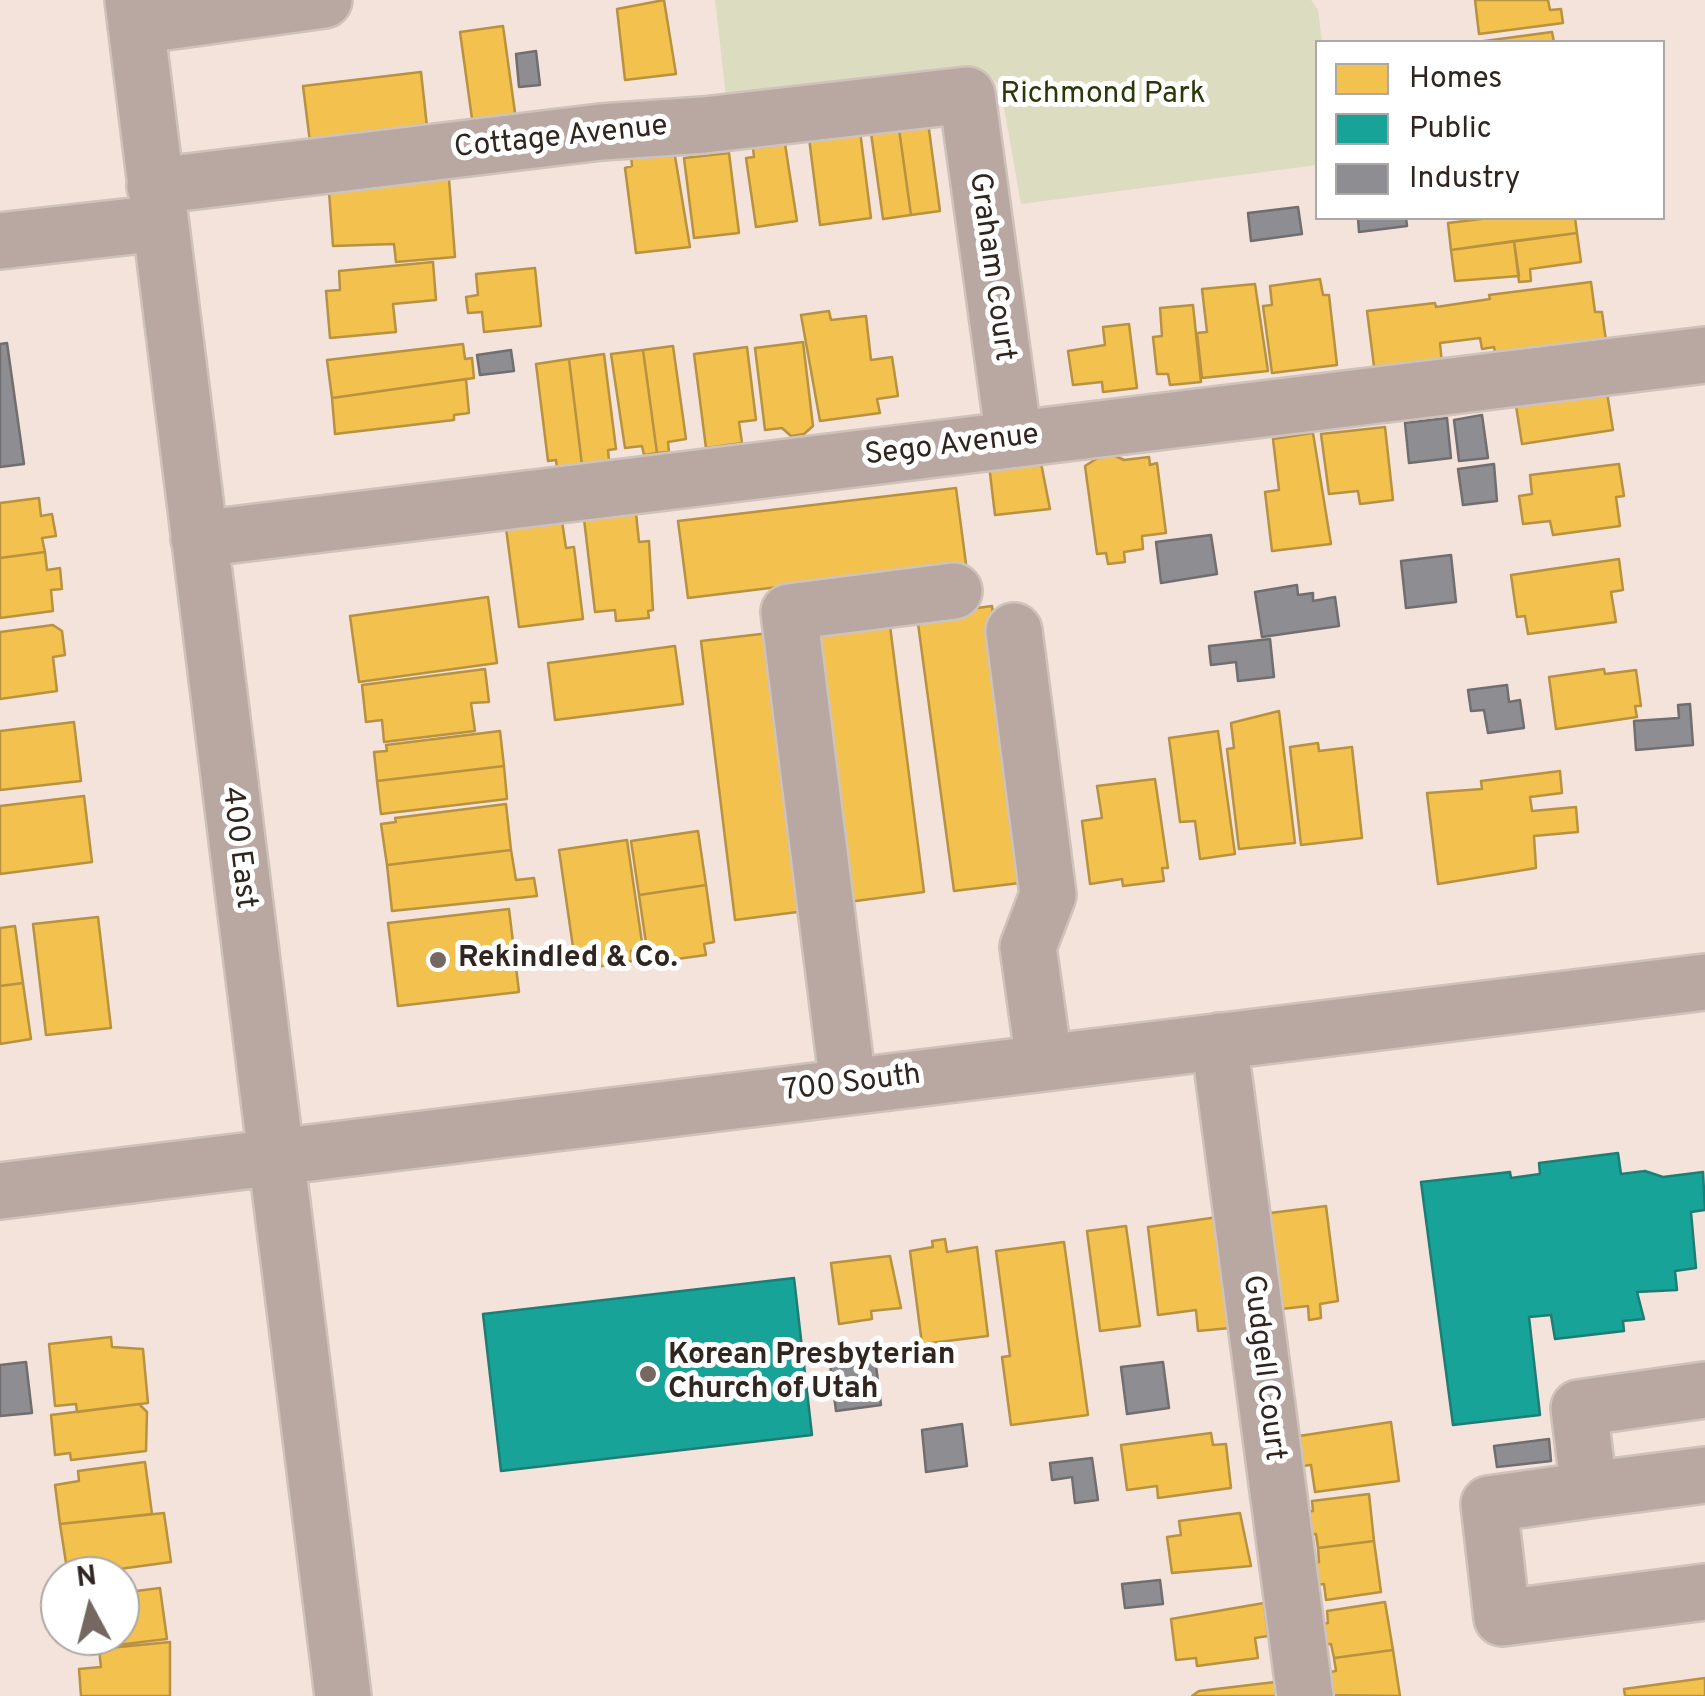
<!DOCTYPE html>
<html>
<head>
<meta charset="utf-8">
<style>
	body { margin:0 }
	#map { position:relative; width:1705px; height:1696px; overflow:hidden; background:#f4e3da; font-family:Overpass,sans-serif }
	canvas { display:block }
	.legend { position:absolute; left:1315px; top:40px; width:350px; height:180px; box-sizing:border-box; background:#fff; border:2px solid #aca8a5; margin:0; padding:12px 18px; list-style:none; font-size:30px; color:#30251f }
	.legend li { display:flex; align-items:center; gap:20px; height:50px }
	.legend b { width:50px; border:2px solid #aca8a5 }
	.north { position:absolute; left:40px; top:1556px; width:100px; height:100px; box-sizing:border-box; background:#fff; border:2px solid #aca8a5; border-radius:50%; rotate:353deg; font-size:28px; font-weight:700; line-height:40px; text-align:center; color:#30251f }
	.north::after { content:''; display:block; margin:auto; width:35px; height:45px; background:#756860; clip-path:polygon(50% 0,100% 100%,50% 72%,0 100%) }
</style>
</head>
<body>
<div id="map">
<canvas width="1705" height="1696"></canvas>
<ul class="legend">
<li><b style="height:28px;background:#f2c14e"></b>Homes</li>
<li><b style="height:28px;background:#17a398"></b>Public</li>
<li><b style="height:28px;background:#8d8d92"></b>Industry</li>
</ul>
<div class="north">N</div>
</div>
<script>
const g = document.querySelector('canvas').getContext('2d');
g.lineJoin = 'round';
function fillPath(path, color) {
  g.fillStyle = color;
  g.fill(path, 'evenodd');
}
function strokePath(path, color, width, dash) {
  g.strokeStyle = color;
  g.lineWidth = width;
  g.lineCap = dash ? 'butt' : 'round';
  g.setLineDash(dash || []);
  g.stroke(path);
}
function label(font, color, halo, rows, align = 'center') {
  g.font = font + ' Overpass,sans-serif';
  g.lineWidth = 10;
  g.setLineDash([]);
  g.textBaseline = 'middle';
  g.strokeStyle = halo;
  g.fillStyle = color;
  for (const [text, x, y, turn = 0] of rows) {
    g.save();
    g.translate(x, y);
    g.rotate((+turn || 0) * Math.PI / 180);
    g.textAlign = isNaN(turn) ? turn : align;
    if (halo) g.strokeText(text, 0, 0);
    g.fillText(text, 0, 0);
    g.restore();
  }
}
fillPath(new Path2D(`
	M715,0H1311L1318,10L1322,42H1318L1317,165L1021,204L1000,85L979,69L948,67L726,96Z`), '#dcdcc1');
const homes = new Path2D(`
	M664,0L676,74L625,80L617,9Z
	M1475,0H1548L1550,10L1561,9L1563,23L1479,34Z
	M503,26L516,120L473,126L460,32Z
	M1552,32L1554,42H1477Z
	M421,72L428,136L311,150L303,86Z
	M927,115L940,211L911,215L899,129Z
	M899,129L911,215L883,219L871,133Z
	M860,131L871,218L820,225L809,138Z
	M785,144L797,221L756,227L746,158L754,157L753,148Z
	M674,150L690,247L636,253L625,168L632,166L631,155Z
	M729,153L739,233L694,238L684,158Z
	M427,170L428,181L449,179L455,257L396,262L394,244L333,246L328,178Z
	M1489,218H1575L1577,233L1451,250L1448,223Z
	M1577,233L1581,262L1530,269L1531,281L1519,282L1514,241Z
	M1514,241L1519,276L1455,281L1451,250Z
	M433,262L436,300L393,304L396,332L330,338L326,291L340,290L339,271Z
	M535,268L541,326L484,332L482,312L468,313L466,297L478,295L476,274Z
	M1320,279L1323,295H1329L1337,365L1272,373L1263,306L1272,305L1270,286Z
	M1591,282L1595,312H1602L1606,341L1496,357L1494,347L1482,349L1480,338L1440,343L1442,364L1375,374L1367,311L1435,303L1436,307L1490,299L1489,295Z
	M1255,284L1268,371L1202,378L1197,333L1207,332L1202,289Z
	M1193,305L1201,382L1170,385L1168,374H1157L1153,337L1162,336L1160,308Z
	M829,311L831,320L866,316L871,360L892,357L898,396L877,399L880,413L820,421L801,315Z
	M1129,324L1137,388L1103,392L1102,382L1073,385L1068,351L1105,345L1103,327Z
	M803,342L813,426L804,434L791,436L782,428L765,430L755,348Z
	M463,344L465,359L472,358L474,378L332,398L327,360Z
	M673,346L686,439L668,442L669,452L657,453L643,350Z
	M747,347L756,420L739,422L742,443L706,448L694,354Z
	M643,350L657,453L644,455L642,446L625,448L611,354Z
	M604,354L616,449L608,450L609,461L582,465L569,359Z
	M569,359L582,465L557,468L556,460L548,461L536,364Z
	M466,379L469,413L454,415V420L335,434L332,398Z
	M1606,386L1613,430L1522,444L1514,393Z
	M1385,427L1393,500L1360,504L1358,491L1329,494L1321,434Z
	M1313,433L1331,544L1272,551L1265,492L1279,490L1273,439Z
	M1107,452L1124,460L1149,457L1150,465L1157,463L1166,533L1142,536L1143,549L1124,552L1125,562L1108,564L1106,553L1097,554L1085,466Z
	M1041,463L1050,509L995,515L989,465Z
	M1619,464L1624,496L1616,497L1620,526L1553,535L1550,521L1523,524L1519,496L1532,494L1530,475Z
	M956,488L966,564L688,598L678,521Z
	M39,498L41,516L52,514L56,536L42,538L45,552L0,558V503Z
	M636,513L639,542L649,541L653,610L648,611L649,618L616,621L615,610L595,612L584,519Z
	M562,521L566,548L574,547L583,619L519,627L506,528Z
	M45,552L47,570L60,568L62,589L51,590L53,611L0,618V558Z
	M1619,559L1623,590L1611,592L1616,622L1528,634L1525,616L1517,617L1511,575Z
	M488,597L497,663L359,682L350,616Z
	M992,606L1028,882L954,891L917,616Z
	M889,618L924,892L848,902L815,627Z
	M53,625L62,631L65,655L53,657L57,691L0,699V632Z
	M778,632L813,910L735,920L701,641Z
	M675,646L683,704L555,720L548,663Z
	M485,669L489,702L471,703L475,731L384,742L382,720L366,722L362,685Z
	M1604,669L1605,674L1636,670L1641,706H1635L1637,717L1556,729L1549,677Z
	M1279,711L1295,843L1239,849L1227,749L1234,748L1231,723Z
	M74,722L81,781L0,790V731Z
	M500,731L504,766L377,781L374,752L387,751L386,745Z
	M1218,731L1235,854L1200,859L1195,821L1180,822L1169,738Z
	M1318,743L1319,751L1352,747L1362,838L1301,845L1290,747Z
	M504,766L507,799L381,814L377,781Z
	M1560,771L1562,793L1530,797L1532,811L1576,807L1578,832L1534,836L1536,868L1438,884L1427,793L1482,789L1481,781Z
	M1155,779L1168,868H1162L1164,881L1123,886L1122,879L1090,884L1082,821L1102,818L1097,786Z
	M84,796L92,862L0,874V806Z
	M506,804L511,850L387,865L381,824L396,822L395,818Z
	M698,831L706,885L639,895L631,841Z
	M627,840L643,949L631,951L632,961L584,969L583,959L575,961L559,850Z
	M511,850L516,880L534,878L537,896L392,911L387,865Z
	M706,885L714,942L704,944L706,955L655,962L653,949L647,950L639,895Z
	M509,909L519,992L398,1006L388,923Z
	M98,917L111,1028L46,1035L33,924Z
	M15,926L23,983L0,986V928Z
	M23,983L31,1039L0,1044V986Z
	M1326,1206L1338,1301L1320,1304L1321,1318L1309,1320L1308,1306L1273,1310L1262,1214Z
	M1218,1217L1230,1328L1198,1331L1196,1310L1158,1315L1148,1227Z
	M1126,1226L1140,1326L1100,1331L1087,1231Z
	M945,1239L947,1252L977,1247L988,1336L922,1344L910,1251L933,1247L932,1241Z
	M1064,1242L1088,1415L1011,1425L1002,1357L1010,1356L996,1251Z
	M890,1256L901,1308L871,1311L872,1319L839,1324L831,1263Z
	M111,1337L112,1347L143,1349L148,1403L77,1412L76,1404L55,1406L49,1344Z
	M139,1404L147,1412L146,1451L71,1460L70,1453L55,1455L51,1415Z
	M1391,1422L1399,1481L1315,1492L1311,1465L1302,1466L1299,1436Z
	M1211,1433L1213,1445L1226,1444L1231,1488L1158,1498L1157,1486L1127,1490L1121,1445Z
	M145,1462L152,1514L60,1524L55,1485L79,1481L78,1471Z
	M1369,1494L1374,1541L1318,1548L1316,1534L1302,1535L1299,1513L1313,1511L1312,1501Z
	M164,1513L171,1562L68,1576L60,1524Z
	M1240,1513L1251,1566L1172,1573L1167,1537L1181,1535L1179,1521Z
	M1374,1541L1381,1592L1326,1600L1324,1584L1309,1586L1306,1563L1319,1562L1318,1548Z
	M160,1588L167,1639L100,1647L99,1639L64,1643L63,1636H120V1593Z
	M1385,1602L1393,1650L1334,1658L1331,1644L1317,1645L1314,1625L1328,1623L1327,1611Z
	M1264,1603L1268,1636L1255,1638L1258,1658L1197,1666L1196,1658L1176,1660L1171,1619Z
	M170,1642V1696H81L79,1669L101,1667L99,1649Z
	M1393,1650L1400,1696L1323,1695L1320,1674L1336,1671L1334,1658Z
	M1705,1678V1696H1625L1624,1689Z
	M1275,1682L1276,1696H1192L1199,1691Z`);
fillPath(homes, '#f2c14e');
strokePath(homes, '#b89240', 2.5);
const public = new Path2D(`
	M1618,1153L1621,1174L1645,1171L1663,1177L1703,1172L1705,1210L1691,1212L1696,1268L1675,1271L1677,1290L1637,1292L1644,1319L1623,1321L1624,1331L1555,1339L1551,1315L1529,1317L1540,1415L1453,1425L1421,1182L1510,1172L1511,1178L1540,1174L1539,1163Z
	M794,1278L812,1435L501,1471L483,1314Z`);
fillPath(public, '#17a398');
strokePath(public, '#1e7d74', 2.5);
const industry = new Path2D(`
	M536,51L540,85L519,87L516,54Z
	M1298,207L1302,234L1251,241L1248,213Z
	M1358,218H1406L1407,226L1359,232Z
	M7,343L24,464L0,467V344Z
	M511,350L514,371L480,375L477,355Z
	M1482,415L1488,458L1459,461L1454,420Z
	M1447,418L1451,458L1409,463L1405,423Z
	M1494,464L1497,501L1463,505L1458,469Z
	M1211,535L1217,574L1161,583L1156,542Z
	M1451,555L1456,602L1406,608L1401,561Z
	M1297,585L1298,595L1313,593V601L1335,597L1339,626L1262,637L1255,592Z
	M1270,639L1274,677L1238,681L1236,662L1211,665L1209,646Z
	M1507,685L1509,702L1520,700L1524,728L1488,733L1484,710L1471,711L1468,690Z
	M1690,704L1693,745L1636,750L1634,721L1679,718L1678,705Z
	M875,1358L881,1405L836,1411L830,1364Z
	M26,1362L32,1413L0,1416V1365Z
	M1163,1362L1169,1408L1127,1414L1121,1367Z
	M962,1424L967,1466L926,1472L922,1430Z
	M1549,1439L1551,1461L1497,1467L1494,1446Z
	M1092,1458L1098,1500L1075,1503L1072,1477L1052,1480L1050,1463Z
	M1160,1580L1163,1604L1125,1608L1122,1584Z`);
fillPath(industry, '#8d8d92');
strokePath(industry, '#716e70', 2.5);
const minor = new Path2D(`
	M133,0L343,1696
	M136,26L324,0
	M155,186L601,132L704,125L967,95L1014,439
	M0,241L160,223
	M199,539L1705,355
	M1014,631L1048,895L1028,947L1044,1061
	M1219,1041L1305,1696
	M848,1085L789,612L954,591
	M0,1191L1705,982
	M1705,1390L1579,1408L1589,1490L1489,1504L1502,1618L1705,1592
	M1589,1490L1705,1475`);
strokePath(minor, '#cfc2bb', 60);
strokePath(minor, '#b9a7a2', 55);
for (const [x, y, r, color] of [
	[438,960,10,"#756860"],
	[648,1374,10,"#756860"]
]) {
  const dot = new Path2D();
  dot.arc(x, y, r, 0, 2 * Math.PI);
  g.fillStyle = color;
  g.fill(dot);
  strokePath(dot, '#fff', 4);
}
label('30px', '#2b3807', '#fff', [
	["Richmond Park",1103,96]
]);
label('30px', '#30251f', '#fff', [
	["Cottage Avenue",561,139,-6],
	["Graham Court",990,267,82],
	["Sego Avenue",952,447,-7],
	["400 East",237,848,83],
	["700 South",852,1085,-7],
	["Gudgell Court",1262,1368,83]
]);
label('bold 30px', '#30251f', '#fff', [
	["Rekindled & Co.",458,960],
	["Korean Presbyterian",668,1357],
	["Church of Utah",668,1391]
], 'left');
</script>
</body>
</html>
